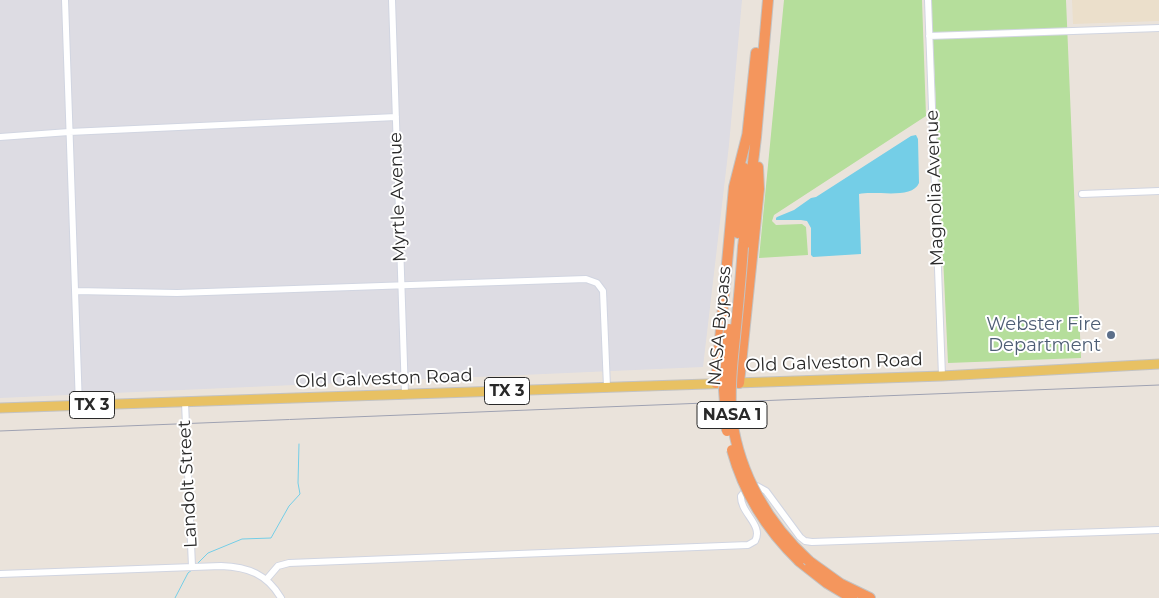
<!DOCTYPE html>
<html>
<head>
<meta charset="utf-8">
<style>
	body { margin:0 }
	canvas { display:block; background:#eae3db }
</style>
</head>
<body>
<canvas width="1159" height="598"></canvas>
<script>
const g = document.querySelector('canvas').getContext('2d');
g.lineJoin = 'round';
function fillPath(path, color) {
  g.fillStyle = color;
  g.fill(path, 'evenodd');
}
function strokePath(path, color, width, dash) {
  g.strokeStyle = color;
  g.lineWidth = width;
  g.lineCap = dash ? 'butt' : 'round';
  g.setLineDash(dash || []);
  g.stroke(path);
}
function label(font, color, halo, rows, align = 'center') {
  g.font = font + ' Montserrat,sans-serif';
  g.lineWidth = 4;
  g.setLineDash([]);
  g.textBaseline = 'middle';
  g.strokeStyle = halo;
  g.fillStyle = color;
  for (const [text, x, y, turn = 0] of rows) {
    g.save();
    g.translate(x, y);
    g.rotate((+turn || 0) * Math.PI / 180);
    g.textAlign = isNaN(turn) ? turn : align;
    if (halo) g.strokeText(text, 0, 0);
    g.fillText(text, 0, 0);
    g.restore();
  }
}
fillPath(new Path2D(`
	M0,0H742L729,145L703,367L0,398Z`), '#dddce3');
fillPath(new Path2D(`
	M1072,0H1159V21L1073,24Z`), '#ebdfcb');
fillPath(new Path2D(`
	M784,0H922L926,116L774,215L772,221L776,225L802,224L806,227L808,255L759,258Z
	M931,0H1066L1081,358L948,363Z`), '#b5de9b');
fillPath(new Path2D(`
	M916,135L918,139L919,183C912,200 875,190 859,194L861,254L813,257L811,255V228L807,221L801,220H776V218L777,217L794,210L811,198L816,197L911,136Z`), '#74cee7');
strokePath(new Path2D(`
	M197,564L208,553L242,539L271,538L289,506L300,494L298,483L299,444
	M175,598L188,573L193,569`), '#74cee7', 1);
const minor = new Path2D(`
	M65,0L79,406
	M392,0L405,394
	M928,0L942,376
	M929,36L1159,28
	M0,137L69,132L396,117
	M1082,194L1159,191
	M76,291L177,293L586,279L597,283L603,291L607,387
	M185,402L192,567
	M0,574L221,566C248,567 267,574 281,598
	M266,580L278,566L289,563L748,545L755,541C764,525 740,513 741,496L745,491L757,486L766,491L800,537L805,541L812,542L1159,530`);
const major = new Path2D(`
	M0,408L942,376L1159,364`);
const highway = new Path2D(`
	M747,138L756,53
	M738,233L744,168
	M743,247L756,137L768,0
	M716,383L734,187L748,132
	M739,383L759,189L758,167
	M799,561L827,583L852,598
	M809,561L841,584L870,598`);
strokePath(minor, '#d1d5e1', 8);
strokePath(major, '#c3c3c3', 11);
strokePath(highway, '#c3c3c3', 12);
strokePath(minor, '#fff', 6);
strokePath(major, '#e8c163', 9);
strokePath(highway, '#f4965d', 10);
strokePath(new Path2D(`
	M0,431L1159,385`), '#9fa2b2', 1);
const highwayBridge = new Path2D(`
	M743,247C741,277 738,307 735,337C732,365 729,393 732,420C740,475 768,524 809,561
	M727,431L724,390L729,329
	M732,450C744,494 767,530 799,561`);
strokePath(highwayBridge, '#c3c3c3', 12, []);
strokePath(highwayBridge, '#f4965d', 10);
for (const [x, y, r, color] of [
	[1111,335,5,"#5c6f8a"]
]) {
  const dot = new Path2D();
  dot.arc(x, y, r, 0, 2 * Math.PI);
  g.fillStyle = color;
  g.fill(dot);
  strokePath(dot, '#fff', 2);
}
for (const [x, y, w] of [
	[507,391,45],
	[92,405,45],
	[732,415,70]
]) {
  const box = new Path2D();
  box.roundRect(x - w / 2, y - 13.5, w, 27, 4);
  g.fillStyle = '#fff';
  g.fill(box);
  strokePath(box, '#292929', 1);
}
label('bold 16px', '#292929', null, [
	["TX 3",507,391],
	["TX 3",92,405],
	["NASA 1",732,415]
]);
label('18px', '#292929', '#fff', [
	["Magnolia Avenue",935,188,-92],
	["Myrtle Avenue",398,197,-92],
	["NASA Bypass",720,326,-85],
	["Old Galveston Road",834,363,-2],
	["Old Galveston Road",384,379,-2],
	["Landolt Street",188,484,-93]
]);
label('18px', '#4e5e75', '#fff', [
	["Webster Fire",1101,325],
	["Department",1101,346]
], 'right');
</script>
</body>
</html>
